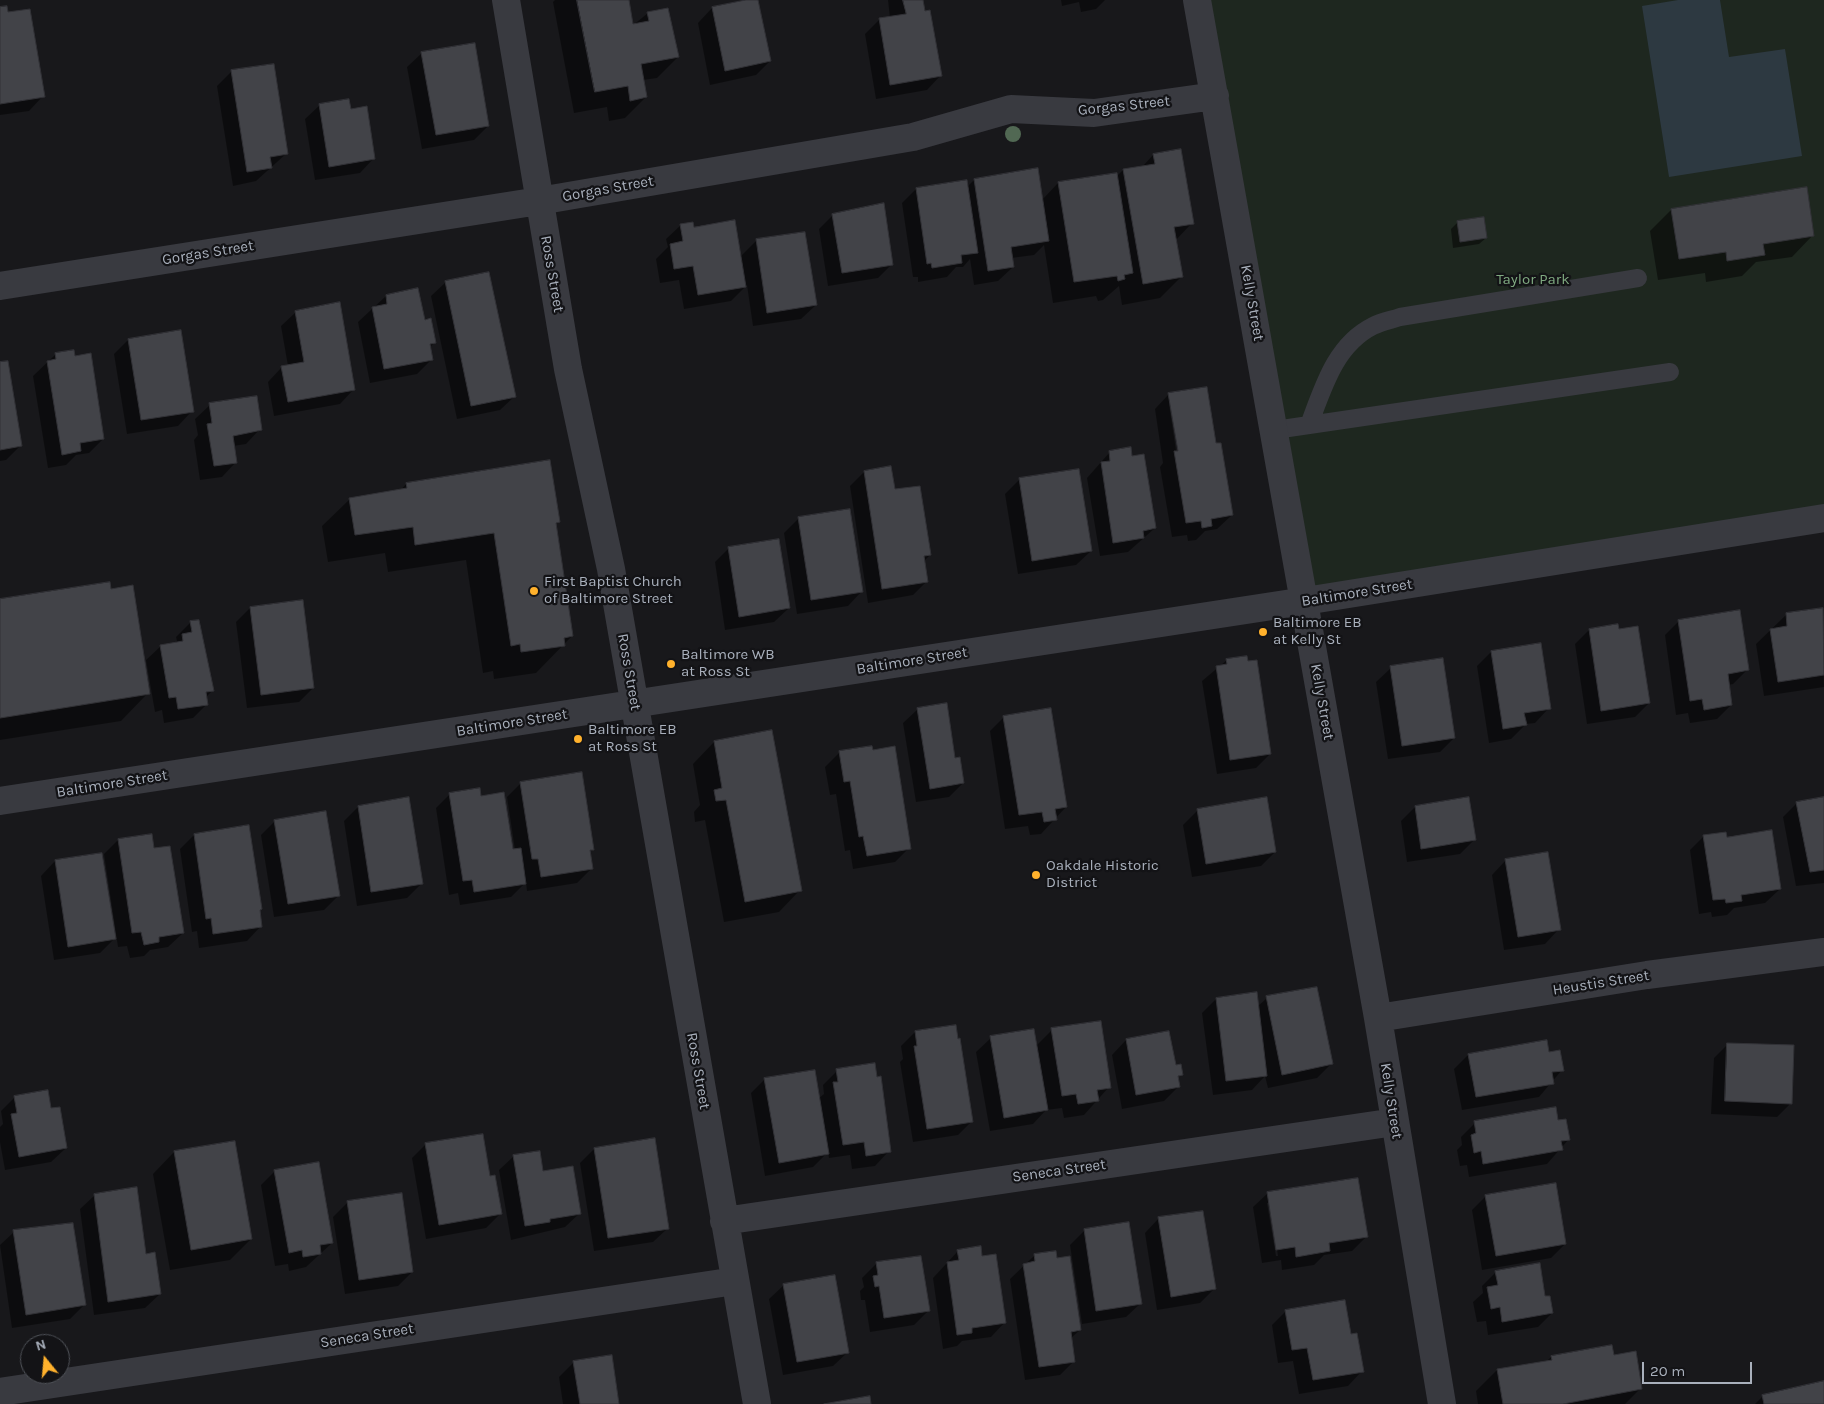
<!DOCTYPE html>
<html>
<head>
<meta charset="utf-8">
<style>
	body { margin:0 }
	#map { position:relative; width:1824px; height:1404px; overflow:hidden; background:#18181b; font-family:Karla,sans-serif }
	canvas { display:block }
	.north { position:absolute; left:20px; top:1334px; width:50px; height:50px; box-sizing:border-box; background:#131316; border:1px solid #4f5258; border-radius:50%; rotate:343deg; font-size:14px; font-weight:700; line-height:20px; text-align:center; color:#a9b0bc }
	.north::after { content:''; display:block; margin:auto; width:18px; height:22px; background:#ffb12c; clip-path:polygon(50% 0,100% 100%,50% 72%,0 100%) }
	.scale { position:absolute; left:1642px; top:1362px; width:110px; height:22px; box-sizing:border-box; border:2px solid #a9b0bc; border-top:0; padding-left:6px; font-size:15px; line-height:18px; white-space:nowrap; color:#a9b0bc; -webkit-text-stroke:4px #131316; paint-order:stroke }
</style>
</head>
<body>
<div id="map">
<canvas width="1824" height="1404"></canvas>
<div class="north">N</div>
<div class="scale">20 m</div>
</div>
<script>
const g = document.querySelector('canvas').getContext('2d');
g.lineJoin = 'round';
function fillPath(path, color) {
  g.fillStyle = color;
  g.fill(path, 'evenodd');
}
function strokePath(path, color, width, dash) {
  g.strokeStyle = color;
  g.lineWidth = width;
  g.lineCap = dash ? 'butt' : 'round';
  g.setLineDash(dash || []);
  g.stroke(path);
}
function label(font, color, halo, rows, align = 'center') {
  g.font = font + ' Karla,sans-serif';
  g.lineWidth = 4.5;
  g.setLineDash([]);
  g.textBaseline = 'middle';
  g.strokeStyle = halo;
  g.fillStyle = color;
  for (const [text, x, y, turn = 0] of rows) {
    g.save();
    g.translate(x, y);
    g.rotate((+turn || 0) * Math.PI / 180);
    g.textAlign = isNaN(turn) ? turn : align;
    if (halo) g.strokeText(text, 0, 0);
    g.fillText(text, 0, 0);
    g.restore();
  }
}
fillPath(new Path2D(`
	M1197,0H1824V518L1305,601Z`), '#1e271f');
fillPath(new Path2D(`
	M1678,0H1720L1729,57L1785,49L1802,156L1669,177L1642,6Z`), '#2d3941');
fillPath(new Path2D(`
	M555,0H628L632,26L648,13L678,57L657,78L643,80L646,97L625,118L609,121L607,107L574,113L553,2Z
	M752,0H757L770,61L756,75L710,85L698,23L712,8Z
	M888,0H922L941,75L927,90L876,99L865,34L879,20L890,18Z
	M1061,0H1105L1096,9L1081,12L1079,2L1062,6Z
	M0,9L43,96L29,111L0,115Z
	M422,53L488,126L474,140L422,149L407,67Z
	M231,72L287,153L256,181L233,186L217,86Z
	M320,105L350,110L374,158L360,173L315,180L305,119Z
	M1153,155L1192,223L1175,241L1181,277L1160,298L1122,305L1119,286L1103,300L1098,301L1096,296L1053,303L1044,245L1034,255L1011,258L1013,267L998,281L974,285L970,259L963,267H956L947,277L918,282V277H913L902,203L916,189L966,181L967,187L974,180L1042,200L1058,183L1116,174V177L1123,170L1142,167Z
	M1806,189L1813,235L1792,257L1756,262L1742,276L1706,282L1705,273L1658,280L1650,231L1671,210Z
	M833,215L892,264L878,278L828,286L819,229Z
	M1458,222L1486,238L1479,244L1453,248L1451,229Z
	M681,225L693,228L740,257L756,241L816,305L801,319L753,326L747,285L731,301L684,309L679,280L660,283L656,259L668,247L666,239Z
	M446,282L515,396L500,410L457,419L431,296Z
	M386,296L424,321L435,342L429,348L432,359L417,374L370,383L358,322Z
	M296,312L354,389L340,404L274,416L268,382L282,367L288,366L281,326Z
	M128,340L192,411L178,426L127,434L114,354Z
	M56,354L103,439L89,453L76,455L66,465L48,468L33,376Z
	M0,363L20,446L6,460L0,461Z
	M1169,394L1215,445L1232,515L1217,529L1205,531L1196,540L1188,541L1187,535L1172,537L1160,467L1163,463L1155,409ZM1169,404H1171L1180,457H1177Z
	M210,405L260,429L246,444L233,446L236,462L222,477L200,480L194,440L198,435L195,419Z
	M1110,452L1131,457L1155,528L1128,552L1100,556L1087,478Z
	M864,472L894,491L930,555L924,561L927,581L913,595L868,603L850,486Z
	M1020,479L1091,551L1076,565L1018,574L1005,494Z
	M406,484L559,522L555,525L572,636L536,673L494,679L493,671L483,673L466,560L388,572L385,553L328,562L322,526L350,499L400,491Z
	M798,519L862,591L848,606L797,614L784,533Z
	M729,548L789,608L774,622L725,630L715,562Z
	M110,590L148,693L121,721L0,740V600Z
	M250,608L313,688L299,702L247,708L236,622Z
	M1822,609L1824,687L1764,696L1756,644L1786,615Z
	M1679,621L1747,670L1733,684L1728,685L1731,705L1717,719L1690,723L1688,713L1676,715L1665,635Z
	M191,622L212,691L206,697L207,704L193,718L164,723L162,710L155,712L146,660L161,646L174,644L177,641L176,637Z
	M1589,630L1649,703L1635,717L1587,724L1575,644Z
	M1491,652L1549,708L1535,723L1526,724L1511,739L1489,743L1477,666Z
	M1227,660L1270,754L1256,768L1217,774L1202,681Z
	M1391,668L1454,738L1440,752L1388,759L1376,682Z
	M918,709L954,760L963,783L949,797L916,802L903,723Z
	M1004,717L1066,807L1041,834L1030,835L1028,826L1005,829L990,731Z
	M714,742L800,890L779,912L724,922L705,820L695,822L694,812L700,805L693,764Z
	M840,752L909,848L895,862L853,869L850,850L845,851L836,794L830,795L825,767Z
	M521,783L592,849L589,852L592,868L577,883L527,891L526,882L511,897L460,905L458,893L449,895L436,808L450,794L480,798L512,851L515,850L507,797Z
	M1824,798V883L1796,886L1783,817L1797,803Z
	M1266,799L1275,852L1261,866L1192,877L1183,825L1197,811Z
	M1468,799L1474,840L1460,854L1407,862L1401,821L1415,807Z
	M358,807L421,884L407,898L357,906L344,821Z
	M275,821L338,896L324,910L274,917L261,835Z
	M194,835L259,911L261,926L247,941L199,948L197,931L192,932L180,849Z
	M1704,836L1726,839L1780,889L1765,903L1734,908L1727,915L1712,917L1711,912L1699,914L1690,850Z
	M118,840L153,850L183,933L168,947L150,950L144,956L130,958L127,946L118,947L104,854Z
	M1506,860L1559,929L1545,944L1504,950L1492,875Z
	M55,861L114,939L100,953L54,960L41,876Z
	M1267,998L1331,1064L1317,1078L1268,1088L1265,1076L1252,1090L1213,1095L1202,1013L1216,999L1257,1007Z
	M1052,1030L1109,1087L1084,1115L1064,1118L1062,1108L1046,1110L1033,1124L990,1131L976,1052L991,1038L1036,1046Z
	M915,1032L957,1040L972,1121L958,1135L913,1142L900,1062L903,1059L901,1046Z
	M1126,1040L1181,1074L1177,1078L1179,1086L1164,1101L1122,1109L1112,1055Z
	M1728,1044L1791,1103L1777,1117L1711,1114L1714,1058Z
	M1548,1053L1562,1070L1539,1097L1462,1110L1454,1069L1468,1055Z
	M837,1071L889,1151L875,1166L852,1169L850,1155L829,1158L828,1152L813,1167L765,1176L751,1093L765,1079L818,1099L824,1094L823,1085Z
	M15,1097L66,1148L51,1162L5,1170L0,1142V1127L3,1124L1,1111Z
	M1557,1121L1569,1139L1547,1164L1469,1177L1467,1165L1460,1166L1457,1150L1462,1145L1461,1137L1475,1123Z
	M426,1144L489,1177L500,1214L486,1228L426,1239L412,1158Z
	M594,1149L668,1228L653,1242L594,1251L580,1163Z
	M174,1152L251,1239L230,1260L170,1270L153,1174Z
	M514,1156L542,1172L580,1213L565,1227L511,1240L499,1170Z
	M275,1171L332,1243L306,1267L289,1271L288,1264L275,1266L261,1185Z
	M1268,1193L1366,1237L1352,1251L1324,1255L1314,1265L1282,1270L1281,1260L1262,1263L1253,1207ZM1267,1203H1270L1278,1256H1276Z
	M95,1195L145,1255L160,1294L145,1308L94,1315L80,1209Z
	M1486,1196L1565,1244L1551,1258L1482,1270L1472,1210Z
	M348,1202L412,1272L398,1286L345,1294L333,1217Z
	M1159,1218L1214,1289L1200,1303L1157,1310L1145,1233Z
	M1085,1230L1141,1303L1126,1317L1082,1324L1070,1245Z
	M14,1232L84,1305L70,1319L12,1328L0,1245Z
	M958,1251L981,1257L1005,1322L991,1337L962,1341L957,1346L943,1349L933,1278Z
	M1035,1255L1080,1330L1070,1339L1074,1361L1060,1375L1025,1380L1010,1279Z
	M876,1264L928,1311L914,1325L870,1332L865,1300H861L860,1291L864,1287L862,1278Z
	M1496,1272L1544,1298L1552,1313L1538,1327L1488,1335L1486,1321L1477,1322L1473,1302L1483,1293L1482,1286Z
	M784,1285L848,1352L833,1366L783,1375L769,1299Z
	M1286,1311L1350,1336L1362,1371L1348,1386L1299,1394L1293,1361L1278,1363L1272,1325Z
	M1551,1357L1641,1388L1625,1404H1478L1476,1391L1497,1370L1546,1362Z
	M573,1363L619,1404H563L559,1377Z
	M1824,1382V1404H1755L1762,1397Z`), '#0007');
const building = new Path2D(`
	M577,0H629L633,24L649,21L647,12L668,8L679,57L641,64L647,97L630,101L628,86L595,92Z
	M746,0H758L771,61L725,71L712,7Z
	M903,0H923L925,11L930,10L942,76L890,85L879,18L906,14Z
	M7,6L8,12L30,9L45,97L0,104V7Z
	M475,43L489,126L436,135L421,52Z
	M274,64L288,154L270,157L272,168L247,172L231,70Z
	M349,99L351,109L367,106L375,159L329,167L319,104Z
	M1181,149L1194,224L1174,227L1183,277L1143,284L1123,169L1155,164L1153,154Z
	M1038,168L1049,241L1011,247L1014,267L988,271L974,179Z
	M1117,173L1133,273L1124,275L1125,279L1118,281L1117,276L1074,282L1058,182Z
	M967,180L978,253L961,255L962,263L932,268L931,263L927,264L916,188Z
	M1807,187L1814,236L1763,244L1765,255L1727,261L1726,252L1679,259L1671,209Z
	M884,203L893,265L842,273L832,214Z
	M1484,217L1487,238L1460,242L1457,221Z
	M735,220L746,287L698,295L693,266L674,269L670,244L683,241L680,224L693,222L694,227Z
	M805,232L817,305L767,313L756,239Z
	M489,272L516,397L471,406L445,281Z
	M418,288L425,320L431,318L436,343L430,344L433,360L384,369L372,307L387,304L386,295Z
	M340,302L355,390L288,402L281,366L304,362L295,311Z
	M181,330L194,412L141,420L128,339Z
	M74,350L75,356L91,353L104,439L80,443L81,451L62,455L47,361L56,359L55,353Z
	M8,361L22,446L0,450V362Z
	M1207,387L1216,443H1221L1233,515L1211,519L1212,526L1202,528L1201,521L1186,523L1174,451H1178L1168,393Z
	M257,396L262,430L233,436L237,463L214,466L207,424L212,423L209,403Z
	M1131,447L1132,456L1144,454L1156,528L1143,531L1144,538L1113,543L1101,462L1110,461L1109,451Z
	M550,460L560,522L556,523L573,636L564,638L565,646L521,652L520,644L511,646L494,533L415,545L413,527L355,535L349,498L407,488L406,483Z
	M891,466L895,489L920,486L931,555L924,556L928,582L882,589L864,471Z
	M1079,469L1092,551L1032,561L1019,478Z
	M850,509L863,592L811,600L798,517Z
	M779,539L790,608L739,617L728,547Z
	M110,582L111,589L133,585L150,694L0,718V599Z
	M303,600L314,688L261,695L250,607Z
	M1823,608L1824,675L1778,682L1770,629L1787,626L1786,613Z
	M1740,610L1749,670L1728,674L1732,705L1704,710L1702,699L1690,701L1678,620Z
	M199,620L214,691L206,692L208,705L178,709L176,697L169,698L160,645L183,641L182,634L192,632L190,621Z
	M1618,624L1619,629L1638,626L1650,703L1601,711L1589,629Z
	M1541,643L1551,709L1524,713L1527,725L1503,729L1491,651Z
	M1247,656L1248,661L1257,660L1271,754L1230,760L1216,666L1227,664L1226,659Z
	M1443,658L1455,738L1402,746L1390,666Z
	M947,703L955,758L960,757L964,783L930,789L917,708Z
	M1051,708L1067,807L1055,809L1057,820L1044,822L1042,812L1019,815L1003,716Z
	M772,730L802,891L745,902L726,800L716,801L714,790L722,788L714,741Z
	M872,746L873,750L895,746L911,849L867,856L863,836L859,837L850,781L844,782L839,751Z
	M582,772L594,850H590L593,869L541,877L538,859H532L520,782Z
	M480,788L481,796L504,792L513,849L521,848L526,884L474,892L472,880L463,881L449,793Z
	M409,797L423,884L371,892L358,806Z
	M1267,797L1276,852L1206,864L1197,809Z
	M1469,797L1476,840L1421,849L1415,806Z
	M1824,797V870L1810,872L1796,802Z
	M326,811L340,896L288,904L274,820Z
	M249,825L262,909L260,910L262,927L213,934L211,918L206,919L194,834Z
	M1772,830L1781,889L1741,895L1742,901L1726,903L1725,899L1713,900L1703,835L1726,832L1727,837Z
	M152,834L154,848L170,846L184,933L159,937V942L144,945L141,932L132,933L118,839Z
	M1548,852L1561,930L1518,937L1505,859Z
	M102,853L116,939L68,947L55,860Z
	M1317,987L1333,1064L1282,1075L1266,996Z
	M1257,992L1267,1076L1226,1081L1216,998Z
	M1101,1021L1111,1088L1097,1090L1099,1101L1078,1104L1076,1094L1062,1096L1051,1028Z
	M956,1025L958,1039L960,1038L973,1122L927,1129L914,1046H917L915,1031Z
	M1034,1029L1048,1110L1004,1118L990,1036Z
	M1169,1031L1176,1065L1181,1064L1183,1075L1178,1076L1180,1087L1136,1095L1126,1039Z
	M1547,1040L1549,1052L1560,1050L1564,1071L1552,1072L1554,1084L1476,1097L1468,1054Z
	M1727,1043L1794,1045L1792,1104L1725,1101Z
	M875,1063L877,1077L881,1076L891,1152L866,1156L864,1142L843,1145L833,1082H838L836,1069Z
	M815,1070L829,1154L779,1163L764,1078Z
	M48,1090L51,1108L60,1107L67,1148L19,1157L11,1114L17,1113L14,1096Z
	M1556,1107L1558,1120L1566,1119L1570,1140L1561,1141L1563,1150L1483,1164L1481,1151L1474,1153L1471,1135L1476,1133L1474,1121Z
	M483,1134L490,1176L495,1175L502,1214L439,1225L425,1143Z
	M655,1138L669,1229L608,1238L594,1148Z
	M235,1141L252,1239L191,1250L174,1151Z
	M540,1151L543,1171L573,1166L581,1214L550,1219V1222L525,1226L513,1155Z
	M319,1162L333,1243L320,1245L321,1254L303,1257L302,1250L289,1253L274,1170Z
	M1358,1178L1368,1237L1329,1243L1330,1251L1296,1257L1295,1247L1276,1250L1267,1192Z
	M1556,1183L1566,1244L1496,1256L1485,1195Z
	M137,1187L146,1254L155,1252L161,1294L108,1302L94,1194Z
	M402,1193L413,1272L359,1280L347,1201Z
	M1203,1211L1216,1289L1171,1297L1158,1217Z
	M1129,1222L1142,1304L1096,1311L1084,1229Z
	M73,1223L86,1305L26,1315L13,1230Z
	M981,1246L982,1256L996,1254L1006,1323L972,1328V1333L957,1335L947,1262L959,1260L957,1250Z
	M1056,1251L1057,1258L1070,1256L1081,1330L1071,1332L1075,1362L1039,1367L1023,1264L1035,1261L1034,1254Z
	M921,1256L930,1311L884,1318L879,1286L875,1287L873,1276L878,1275L876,1262Z
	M1540,1263L1545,1296H1550L1553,1313L1502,1322L1500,1307L1491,1309L1487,1287L1498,1285L1495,1271Z
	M835,1275L849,1353L797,1362L783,1284Z
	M1345,1300L1351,1334L1357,1333L1364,1372L1313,1380L1307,1348L1292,1350L1285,1310Z
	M1612,1345L1614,1355L1636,1351L1642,1389L1563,1404H1503L1497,1369L1552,1360L1551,1356Z
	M612,1355L619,1404H580L573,1361Z
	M1824,1381V1404H1764L1762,1395Z
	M870,1396L871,1404H824Z`);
fillPath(building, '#424348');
strokePath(building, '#323237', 1);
strokePath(new Path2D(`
	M1309,425C1323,388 1335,345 1373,326C1381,322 1391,320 1400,317L1638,278
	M1275,430L1670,372`), '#393a40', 18);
strokePath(new Path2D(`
	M506,0L568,369L611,569L757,1404
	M1197,0L1378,1018L1442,1404
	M0,286L539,201L913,137L1011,109L1094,113L1215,96
	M0,801L1305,601L1824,518
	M1378,1018L1647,975L1824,952
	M724,1221L1395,1122
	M0,1392L735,1281`), '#393a40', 28);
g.fillStyle = '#516853';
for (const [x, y] of [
	[1013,134]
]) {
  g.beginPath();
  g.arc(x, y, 8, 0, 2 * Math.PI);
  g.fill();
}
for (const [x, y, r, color] of [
	[534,591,5,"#ffb12c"],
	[1263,632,5,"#ffb12c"],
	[671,664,5,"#ffb12c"],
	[578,739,5,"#ffb12c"],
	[1036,875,5,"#ffb12c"]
]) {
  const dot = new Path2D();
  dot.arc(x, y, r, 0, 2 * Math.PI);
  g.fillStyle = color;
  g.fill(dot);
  strokePath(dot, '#131316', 2);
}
label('15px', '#a9b0bc', '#131316', [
	["Gorgas Street",1124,106,-6],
	["Gorgas Street",608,189,-10],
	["Gorgas Street",208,253,-9],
	["Ross Street",552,274,80],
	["Kelly Street",1252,303,80],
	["Baltimore Street",1357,593,-9],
	["Baltimore Street",912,661,-9],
	["Ross Street",629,672,80],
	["Kelly Street",1322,702,80],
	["Baltimore Street",512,723,-9],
	["Baltimore Street",112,784,-9],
	["Heustis Street",1601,983,-9],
	["Ross Street",698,1071,80],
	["Kelly Street",1391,1101,81],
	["Seneca Street",1059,1171,-8],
	["Seneca Street",367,1336,-9]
]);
label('15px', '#7fa980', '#131316', [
	["Taylor Park",1533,280]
]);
label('15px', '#a9b0bc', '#131316', [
	["First Baptist Church",544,582],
	["of Baltimore Street",544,599],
	["Baltimore EB",1273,623],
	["at Kelly St",1273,640],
	["Baltimore WB",681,655],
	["at Ross St",681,672],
	["Baltimore EB",588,730],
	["at Ross St",588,747],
	["Oakdale Historic",1046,866],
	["District",1046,883]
], 'left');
</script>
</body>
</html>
